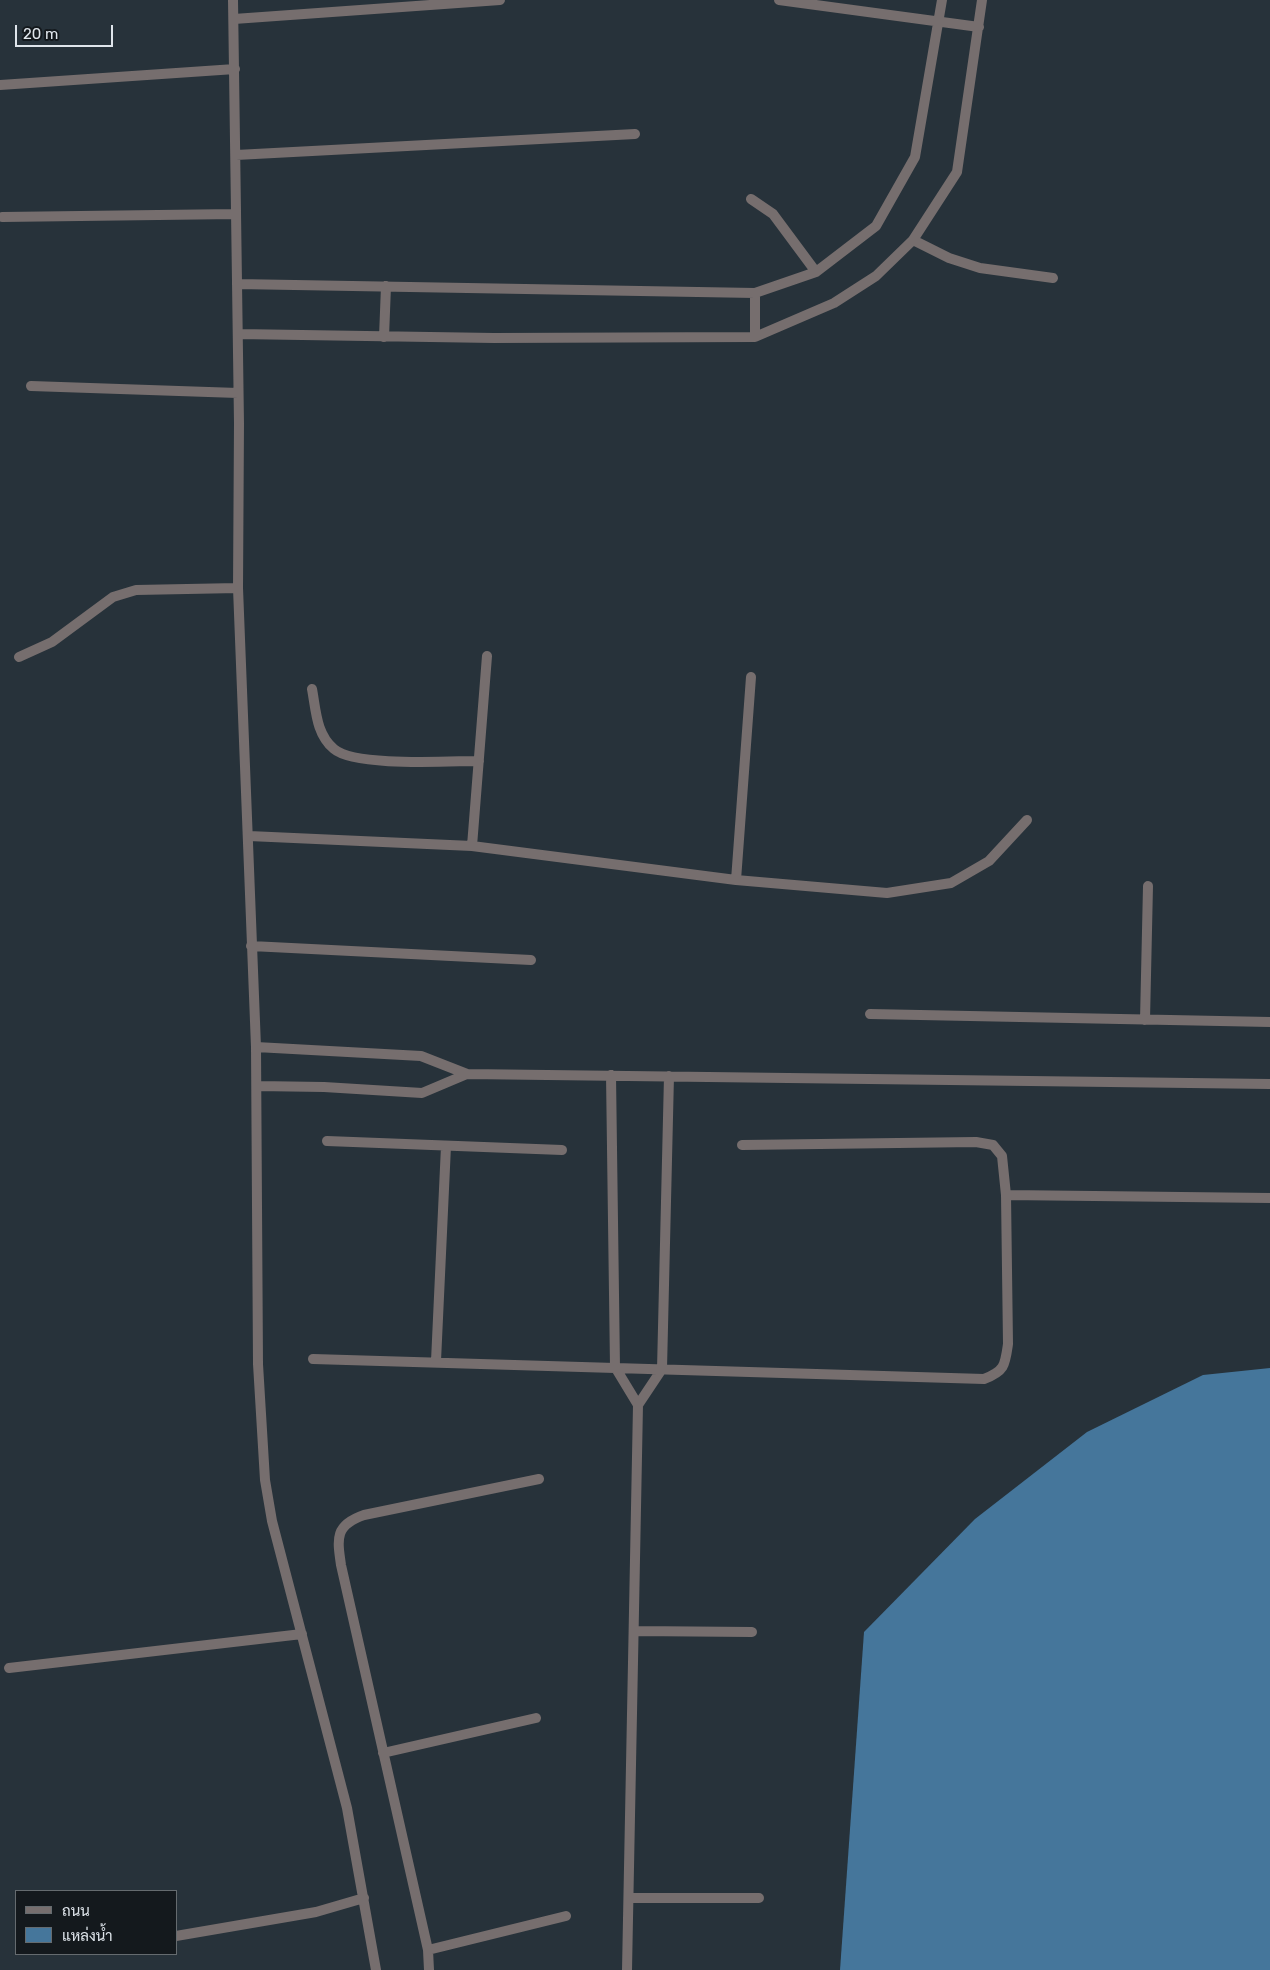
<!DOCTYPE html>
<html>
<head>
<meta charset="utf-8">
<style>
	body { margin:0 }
	#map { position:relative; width:1270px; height:1970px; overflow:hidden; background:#27323a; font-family:Rubik,Sarabun,sans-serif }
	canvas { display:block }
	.legend { position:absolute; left:15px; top:1890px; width:162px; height:65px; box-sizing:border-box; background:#14191d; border:1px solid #656b6f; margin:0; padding:6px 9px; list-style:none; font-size:15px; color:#dfe5eb }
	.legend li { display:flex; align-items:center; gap:10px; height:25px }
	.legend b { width:25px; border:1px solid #656b6f }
	.scale { position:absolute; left:15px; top:25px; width:98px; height:22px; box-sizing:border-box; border:2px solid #dfe5eb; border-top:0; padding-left:6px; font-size:15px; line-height:18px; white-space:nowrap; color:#dfe5eb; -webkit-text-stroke:4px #14191d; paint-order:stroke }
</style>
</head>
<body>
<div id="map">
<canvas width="1270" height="1970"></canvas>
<ul class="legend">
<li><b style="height:6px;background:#766e6e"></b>ถนน</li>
<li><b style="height:14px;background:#45769b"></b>แหล่งน้ำ</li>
</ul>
<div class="scale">20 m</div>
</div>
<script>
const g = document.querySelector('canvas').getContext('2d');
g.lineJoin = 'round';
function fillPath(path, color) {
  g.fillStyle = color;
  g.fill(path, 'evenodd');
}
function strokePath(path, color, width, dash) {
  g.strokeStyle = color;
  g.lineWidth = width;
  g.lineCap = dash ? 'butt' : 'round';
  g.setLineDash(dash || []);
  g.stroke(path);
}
fillPath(new Path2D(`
	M1270,1368V1970H840L864,1632L975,1519L1087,1432L1203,1375Z`), '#45769b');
strokePath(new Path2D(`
	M233,0L239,423L238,588L256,1047L258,1364L265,1480L272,1521L347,1808L376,1970
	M779,0L979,27
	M234,19L500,0
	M0,85L235,69
	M236,155L635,134
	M751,199L773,214L816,272
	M2,217L236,214
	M913,240L949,258L980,268L1053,278
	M237,284L755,293L816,272L876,226L915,157L942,0
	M238,334L494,338L755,337L834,303L876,276L913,240L957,172L982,0
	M384,337L386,286
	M755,337V293
	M31,386L238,393
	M19,657L52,642L113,597L136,590L238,588
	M312,689C316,710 316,734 334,749C355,767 449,761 479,761
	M249,836L472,846L736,880L887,893L951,883L989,861L1027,820
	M472,846L487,656
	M736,880L751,677
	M251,946L531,960
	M870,1014L1270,1022
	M1145,1020L1148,886
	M256,1047L421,1056L467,1074L1270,1084
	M611,1075L615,1367L638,1405
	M257,1086L324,1087L422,1093L467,1074
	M327,1141L562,1150
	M742,1145L976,1142L993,1145L1002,1156L1006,1195
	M313,1359L984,1379C1005,1371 1005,1365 1008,1344L1006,1195L1270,1198
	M436,1361L446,1146
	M634,1631L752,1632
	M9,1668L302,1634
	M383,1753L536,1718
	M630,1898H759
	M176,1936L316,1912L364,1898
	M428,1950L566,1916
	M429,1970L428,1950L341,1565C337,1538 335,1525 364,1515L539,1479
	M627,1970L638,1405L662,1369L669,1076`), '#766e6e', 10);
</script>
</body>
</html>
